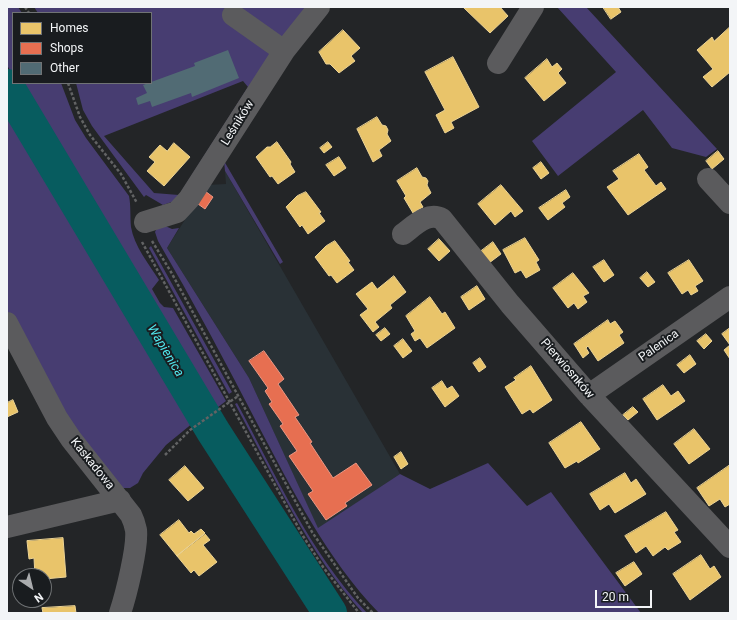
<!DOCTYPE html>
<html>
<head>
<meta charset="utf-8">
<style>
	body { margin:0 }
	#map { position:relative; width:737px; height:620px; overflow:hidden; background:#232527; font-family:Roboto,sans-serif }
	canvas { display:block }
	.frame { position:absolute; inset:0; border:8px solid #f3f5f7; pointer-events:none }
	.legend { position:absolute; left:12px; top:12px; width:140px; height:72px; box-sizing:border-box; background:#191c1f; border:1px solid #707375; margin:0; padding:5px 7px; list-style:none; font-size:12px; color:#f3f5f7 }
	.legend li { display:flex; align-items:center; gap:8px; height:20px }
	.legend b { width:20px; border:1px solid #707375 }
	.north { position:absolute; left:12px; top:568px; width:40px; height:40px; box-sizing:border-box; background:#191c1f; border:1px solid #707375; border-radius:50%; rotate:145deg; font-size:11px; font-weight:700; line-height:16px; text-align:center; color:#f3f5f7 }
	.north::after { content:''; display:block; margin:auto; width:14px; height:18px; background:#aaacae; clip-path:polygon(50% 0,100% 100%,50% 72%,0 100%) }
	.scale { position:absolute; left:595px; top:590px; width:57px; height:18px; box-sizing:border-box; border:2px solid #f3f5f7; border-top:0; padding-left:5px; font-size:12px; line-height:14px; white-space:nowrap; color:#f3f5f7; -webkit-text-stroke:3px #191c1f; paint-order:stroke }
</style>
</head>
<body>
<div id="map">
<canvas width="737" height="620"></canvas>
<div class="frame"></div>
<ul class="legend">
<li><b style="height:11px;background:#e9c46a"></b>Homes</li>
<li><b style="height:11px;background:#e76f51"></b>Shops</li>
<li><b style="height:11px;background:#516b74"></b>Other</li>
</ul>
<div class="north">N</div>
<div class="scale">20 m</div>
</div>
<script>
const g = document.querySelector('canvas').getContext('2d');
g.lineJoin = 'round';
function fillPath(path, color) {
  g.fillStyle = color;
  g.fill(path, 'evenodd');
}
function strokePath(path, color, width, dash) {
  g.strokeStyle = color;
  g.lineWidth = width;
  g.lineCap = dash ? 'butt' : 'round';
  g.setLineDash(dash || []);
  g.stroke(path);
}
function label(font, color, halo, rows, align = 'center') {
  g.font = font + ' Roboto,sans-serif';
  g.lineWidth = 4;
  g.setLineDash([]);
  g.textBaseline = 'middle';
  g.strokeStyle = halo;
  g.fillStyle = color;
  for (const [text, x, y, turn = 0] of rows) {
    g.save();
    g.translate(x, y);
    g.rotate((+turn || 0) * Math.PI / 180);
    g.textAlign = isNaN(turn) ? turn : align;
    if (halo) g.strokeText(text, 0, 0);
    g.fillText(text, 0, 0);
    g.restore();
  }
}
fillPath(new Path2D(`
	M225,171L400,474L318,529L249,378L167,248L207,185L226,184Z`), '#293136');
fillPath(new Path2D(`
	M7,7H18L22,13H13V76L7,65Z
	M34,7H309L183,198L163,205L146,195L144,197L92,126L83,110L76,83H151V13H38ZM243,81L248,87L179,195L154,193L104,136Z
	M557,7H586L717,149L706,157L672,148L643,110L558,176L532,141L616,72Z
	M17,83H61L75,120L86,138L129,196C131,206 130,216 131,227C134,246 149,264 159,280L152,289L160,303L164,307L173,308L226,401L209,414Z
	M7,104L199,418L166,445L143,473L138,483L130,488H122L88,454L7,312Z
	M224,161L283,262L280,264L225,171Z
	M163,225L172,229L179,228L167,248L249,378L318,528L400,474L430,489L488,463L527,506L551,492L641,613H379C327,559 293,491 258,425C226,363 193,301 158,241L155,232L157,228Z
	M151,246L232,392L229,394L149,248Z
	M237,403C276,475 310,553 367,613H363C308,553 274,476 235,404Z`), '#473d71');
const homes = new Path2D(`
	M500,7L508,16L490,33L464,8Z
	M603,7H618L621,12L611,19Z
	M730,27V72L712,87L703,77L713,69L697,50L712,37L714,41Z
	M343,30L360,48L351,56L355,61L339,73L330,64H326L319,52Z
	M453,57L479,107L451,122L454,128L445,133L436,115L445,110L425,72Z
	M547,59L552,67L557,63L562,69L558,73L566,83L544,101L525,78Z
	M377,117L382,125L386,126L388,130L387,134L391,141L379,150L382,156L373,162L357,129Z
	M277,142L291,162L290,164L295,172L278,184L272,176L270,177L256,157L267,147H270Z
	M328,142L332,147L324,153L320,148Z
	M174,143L190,157L164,186L147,171L155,162L149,157L160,145L167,151Z
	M718,151L724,159L712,169L706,161Z
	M639,154L648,167L644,170L656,186L661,182L666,189L628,215L607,187L619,179L613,171Z
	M339,157L346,168L334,176L326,165Z
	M541,162L549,173L541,179L533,168Z
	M417,168L422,177L426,178L428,181L427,185L431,193L420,202L423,207L413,213L404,198L406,196L397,181Z
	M501,185L523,211L515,217L511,211L495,225L478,204Z
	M566,190L570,197L562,203L565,207L548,220L539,208Z
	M306,192L321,212L319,213L325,221L308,234L302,225L300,227L286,207L297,196Z
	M525,238L539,260L536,262L540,270L526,278L521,270L515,273L503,250Z
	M439,239L450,251L439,261L428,249Z
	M335,241L350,261L348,262L354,270L337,283L331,275L329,276L315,257L326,246Z
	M493,242L501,254L489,263L480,252Z
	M604,260L614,275L604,282L593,267Z
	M689,260L703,281L695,286L698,291L691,295L688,290L682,294L668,273Z
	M647,272L655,282L648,287L640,278Z
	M573,273L589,293L583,296L587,302L578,309L574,303L568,308L553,288Z
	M394,276L406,292L390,305L392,308L375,322L379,327L373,332L360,315L368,309L356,294L372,282L377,289Z
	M477,286L485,299L469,310L461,297Z
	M430,297L442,314L445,312L455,328L427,348L420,338L415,341L411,334L415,331L406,316Z
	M608,320L610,324L615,321L623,332L619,335L624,343L598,361L588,346L586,348L589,353L583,358L574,344Z
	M385,328L390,334L381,341L376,335Z
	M730,328V359L724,350L730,345L722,334Z
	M706,334L712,341L704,349L697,341Z
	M403,339L412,351L403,358L394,346Z
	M690,355L696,364L684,373L677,365Z
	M480,358L486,367L479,372L473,363Z
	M531,366L552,400L533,413L530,409L522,414L505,387L516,380L514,378Z
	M442,381L447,389L452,386L459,396L445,407L432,388Z
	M663,385L671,396L678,391L685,401L657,420L643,399Z
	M13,400L18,412L7,417V403Z
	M633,407L638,412L628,420L623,415Z
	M581,422L600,449L578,463L577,461L565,468L549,443Z
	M694,429L710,449L689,464L674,444Z
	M401,452L408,464L401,469L394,457Z
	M730,465V504L725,507L720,499L709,506L697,488Z
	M185,466L204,488L188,501L169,480Z
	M625,473L631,483L636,479L646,494L615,513L609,504L600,510L590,494Z
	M666,512L678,530L674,532L681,542L668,550L665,547L653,556L646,546L636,553L625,536Z
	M179,520L189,533L191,531L194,534L201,529L205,533L177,556L160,535Z
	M205,534L210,540L203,545L217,562L199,576L194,570L191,573L177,556Z
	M63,538L66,577L44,579V576H35L34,558L29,559L27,541Z
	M701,555L710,569L714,566L721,577L690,600L673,574Z
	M634,562L642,574L625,586L616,573Z
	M75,606L76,613H43L42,608Z`);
fillPath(homes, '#e9c46a');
strokePath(homes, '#ecd394', 1);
const shops = new Path2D(`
	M205,191L213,197L205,209L198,204Z
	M264,351L284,379L278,384L299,415L295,417L312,442L310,443L333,478L356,463L372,485L345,503L347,506L326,520L308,494L313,491L289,456L297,451L280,426L283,424L269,404L272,402L265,391L268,388L249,361Z`);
fillPath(shops, '#e76f51');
strokePath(shops, '#eb9783', 1);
strokePath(new Path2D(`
	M7,86L213,431L330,613`), '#075c5f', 34);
fillPath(new Path2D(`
	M228,50L239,78L192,97L191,93L152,107L150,101L138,105L136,98L147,93L143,85L195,66L194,63Z`), '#516b74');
strokePath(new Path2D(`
	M25,7L29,13
	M68,83L80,117L90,135L121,174L137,203
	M152,241L171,272L312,532L358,598L373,613
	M142,242L303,536L323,567L359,613
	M165,455L190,430L238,396`), '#626364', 2.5, [3, 2]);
strokePath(new Path2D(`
	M233,15L284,51
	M498,63L533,7
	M708,179L730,203
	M145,222L177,212L189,199L284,51L319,7
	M403,234C414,226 428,211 442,219L510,304L589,395L730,547
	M7,323L57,418L71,439L131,515C133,519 135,525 136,530C138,547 126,595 120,613
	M589,395L730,297
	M7,527L120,500`), '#5b5b5d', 22);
label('12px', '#f3f5f7', '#191c1f', [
	["Leśników",238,123,-58],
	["Palenica",659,346,-35],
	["Pierwiosnków",567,369,49],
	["Kaskadowa",92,464,51]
]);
label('italic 13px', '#50e5eb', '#191c1f', [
	["Wapienica",165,351,59]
]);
</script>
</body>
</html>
